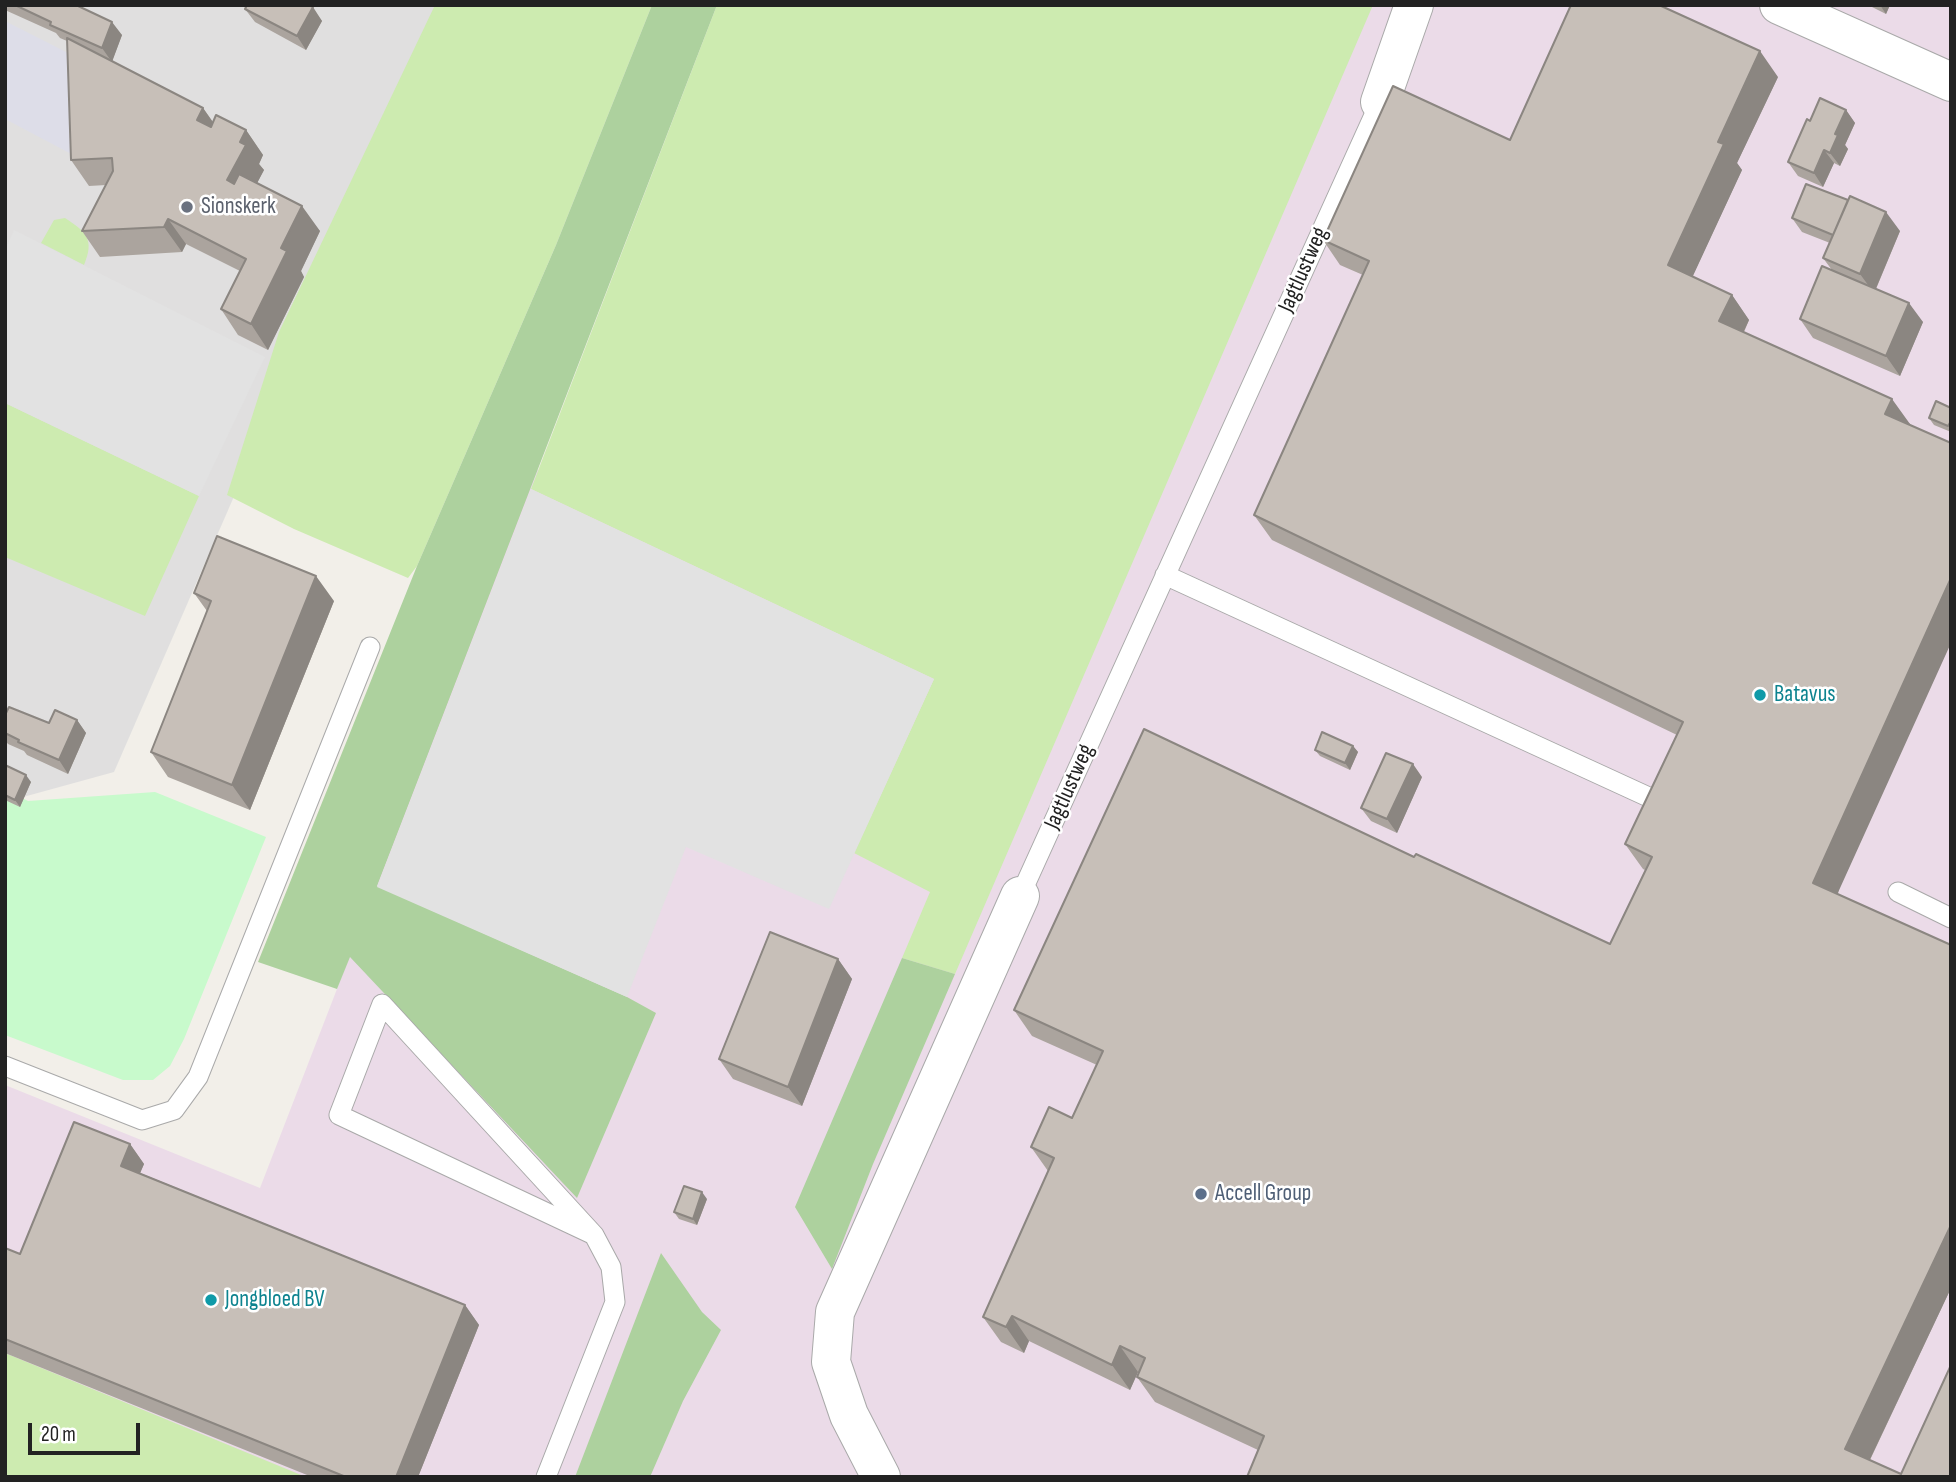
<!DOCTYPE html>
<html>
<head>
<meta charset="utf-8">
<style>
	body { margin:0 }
	#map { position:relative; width:1956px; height:1482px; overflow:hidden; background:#f2efe9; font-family:"Sofia Sans Condensed",sans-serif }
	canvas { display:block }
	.frame { position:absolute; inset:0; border:7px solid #222; pointer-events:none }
	.scale { position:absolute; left:28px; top:1423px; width:112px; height:32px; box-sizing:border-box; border:4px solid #222; border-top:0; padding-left:9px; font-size:21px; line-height:24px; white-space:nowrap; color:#222; -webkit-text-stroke:5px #fff; paint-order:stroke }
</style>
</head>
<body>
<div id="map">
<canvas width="1956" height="1482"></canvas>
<div class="frame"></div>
<div class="scale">20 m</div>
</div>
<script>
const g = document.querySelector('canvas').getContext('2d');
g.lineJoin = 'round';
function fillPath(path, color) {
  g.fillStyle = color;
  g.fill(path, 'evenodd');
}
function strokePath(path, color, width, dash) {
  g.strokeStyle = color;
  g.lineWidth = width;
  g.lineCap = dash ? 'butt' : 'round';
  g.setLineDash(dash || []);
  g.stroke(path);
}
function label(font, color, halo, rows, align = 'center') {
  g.font = font + ' "Sofia Sans Condensed",sans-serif';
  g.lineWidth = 5;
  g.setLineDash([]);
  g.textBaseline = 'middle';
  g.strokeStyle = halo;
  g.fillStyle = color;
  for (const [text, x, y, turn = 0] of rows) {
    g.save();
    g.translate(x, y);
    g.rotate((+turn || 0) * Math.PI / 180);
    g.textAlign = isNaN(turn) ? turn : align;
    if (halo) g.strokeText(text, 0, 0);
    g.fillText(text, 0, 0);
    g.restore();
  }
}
fillPath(new Path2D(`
	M5,5H448L114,772L5,802Z`), '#e0dfdf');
fillPath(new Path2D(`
	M1330,5H1951V1477H5V1085L260,1188L337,989L529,466L1028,695Z`), '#ebdbe8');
fillPath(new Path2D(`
	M435,5H652L556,245L417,566L408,578L294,529L227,495L279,332Z
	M717,5H1373L955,974L902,958L930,892L854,853L934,679L531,489Z
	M65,218C86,232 95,239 84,265L41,243L54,220Z
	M5,403L199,496L145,616L5,557Z
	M5,1353L306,1477H5Z`), '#cdebb0');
fillPath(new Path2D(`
	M652,5H717L377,886L627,997L656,1013L577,1198L350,957L337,989L258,962L417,566L556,245Z
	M902,958L955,974L873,1164L832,1269L795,1207Z
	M661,1253L702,1312L721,1330L683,1401L650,1477H575Z`), '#add19e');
fillPath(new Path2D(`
	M5,789L28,801L155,792L266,837L184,1039L170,1066L153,1080H123L5,1035Z`), '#c8facc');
fillPath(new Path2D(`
	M14,230L265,357L199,496L5,403V250Z
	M531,489L934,679L829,909L686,847L627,997L377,887Z`), '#e2e2e2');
fillPath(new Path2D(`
	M5,21L72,55L77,157L5,119Z`), '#dddde8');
const lane = new Path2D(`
	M1165,575L1655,800
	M1898,892L1951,918
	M1020,896L1380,102
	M5,1066L142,1120L174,1110L198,1077L370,647
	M546,1477L615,1302L611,1267L594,1235L382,1004L339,1115L594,1235`);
const street = new Path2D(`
	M1779,5L1951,82
	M1380,102L1414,5
	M881,1477L849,1415L831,1362L835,1312L1020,896`);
strokePath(lane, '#a9a9a9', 21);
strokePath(street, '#a9a9a9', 40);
strokePath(lane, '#fff', 19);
strokePath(street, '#fff', 38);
fillPath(new Path2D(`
	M5,5H76L122,35L112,61L203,108L213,122L246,130L263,155L259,164L264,170L257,183L320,231L301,271L304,277L268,350L238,335L221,309L240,271L186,244L182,252L100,257L82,231L106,185L89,186L71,160L67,41L60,38L56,33L5,10Z
	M246,5H309L322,21L306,50L255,22L245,9Z
	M1868,5H1890L1886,14Z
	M1778,77L1737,163L1742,170L1692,277L1732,295L1749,320L1744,332L1910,424L1838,894L1951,1288L1870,1460L1901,1474L1951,1477L1258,1450L1155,1402L1137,1377L1139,1372H1138L1130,1390L1029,1341L1024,1353L1001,1342L983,1317L1048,1171L1031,1147L1072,1118L1097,1065L1032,1036L1014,1010L1414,857L1610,944L1645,870L1643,869L1625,844L1677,735L1272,540L1254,515L1363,275L1340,265L1323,240L1510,140Z
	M1846,110L1855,123L1845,145L1848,149L1840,166L1834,163L1823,187L1798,176L1788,162L1810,121Z
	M1792,218L1900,231L1876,289L1923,322L1900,376L1813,338L1800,319L1832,270L1823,258L1830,243L1802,232Z
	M1951,408V432L1934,425L1929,418Z
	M194,593L334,601L250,810L168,777L151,752L207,611Z
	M5,715L49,723L77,720L86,733L68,774L27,755L24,751L8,744L5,740Z
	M1353,746L1358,752L1350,770L1320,756L1315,750Z
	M5,765L31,782L20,807L5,800Z
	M1422,777L1397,833L1371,821L1361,808Z
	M838,959L852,979L802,1106L733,1079L719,1059Z
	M130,1144L144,1164L140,1173L465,1305L479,1325L418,1477H312L5,1353V1248L20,1254Z
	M707,1199L697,1225L679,1219L674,1212Z`), '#aba49e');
fillPath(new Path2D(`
	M1880,5H1890L1886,14Z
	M313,7L322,21L306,50L297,36Z
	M112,22L122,35L112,62L102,48Z
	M1760,51L1778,77L1737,163L1742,170L1686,291L1668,265L1718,142Z
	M203,108L221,134L197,120Z
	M1846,110L1855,123L1845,145L1848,149L1840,166L1830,153L1835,134Z
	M246,130L263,155L259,164L264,170L245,206L227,180L240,142Z
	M1824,150L1834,163L1823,187L1814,173Z
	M302,206L320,231L301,271L304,277L268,350L251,324L281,248Z
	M1886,212L1900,231L1874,293L1860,274Z
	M168,219L186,244L182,252L164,227Z
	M1732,295L1749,320L1737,346L1719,321Z
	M1909,303L1923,322L1900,376L1886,356Z
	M1892,399L1910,424L1903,439L1885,414Z
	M316,576L334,601L250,810L232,785Z
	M1951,578V643L1831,908L1813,883Z
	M77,720L86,733L68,774L59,760Z
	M1353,746L1358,752L1350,770L1345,763Z
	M1413,764L1422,777L1397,833L1387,819Z
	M26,775L31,782L20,807L15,800Z
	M838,959L852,979L802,1106L788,1087Z
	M130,1144L144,1164L135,1185L121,1166Z
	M702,1192L707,1199L697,1225L693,1219Z
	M1951,1225V1288L1863,1474L1845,1449Z
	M465,1305L479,1325L418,1477H396Z
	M1012,1316L1029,1341L1024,1353L1006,1327Z
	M1120,1346L1138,1372L1130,1390L1112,1365Z`), '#8b8681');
const building = new Path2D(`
	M15,5H76L112,22L102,48L50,25L51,22Z
	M247,5H309L313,7L297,36L245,9Z
	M1571,5H1659L1760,51L1718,142L1724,144L1668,265L1732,295L1719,321L1892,399L1885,414L1951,443V578L1813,883L1951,945V1225L1845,1449L1901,1474L1951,1365V1477H1247L1264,1436L1137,1377L1145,1358L1120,1346L1112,1365L1012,1316L1006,1327L983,1317L1054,1158L1031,1147L1049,1107L1072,1118L1103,1051L1014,1010L1144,729L1414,857L1416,854L1610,944L1652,857L1625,844L1683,722L1254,515L1369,261L1323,240L1393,86L1510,140Z
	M67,38L203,108L197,120L211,127L216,115L246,130L240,142L246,145L227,180L234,184L239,174L302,206L281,248L287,251L251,324L221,309L246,259L168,219L164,227L82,231L113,171L112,158L71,160Z
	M1820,98L1846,110L1835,134L1838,135L1830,153L1824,150L1814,173L1788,162L1807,119L1810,121Z
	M1806,184L1848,200L1833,235L1792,218Z
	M1850,196L1886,212L1860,274L1823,258Z
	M1822,266L1909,303L1886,356L1800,319Z
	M1936,401L1951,408V421L1948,426L1929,418Z
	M217,536L316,576L232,785L151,752L211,601L194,593Z
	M9,707L49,723L55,710L77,720L59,760L18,742L19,740L5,733V715Z
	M1322,732L1353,746L1345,763L1315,750Z
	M1386,753L1413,764L1387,819L1361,808Z
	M5,765L26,775L15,800L5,795Z
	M770,932L838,959L788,1087L719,1059Z
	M74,1122L130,1144L121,1166L465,1305L396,1477H346L5,1339V1248L20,1254Z
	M684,1186L702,1192L693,1219L674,1212Z`);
fillPath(building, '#c7bfb8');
strokePath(building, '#8b8681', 2);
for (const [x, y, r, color] of [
	[187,207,7,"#6b7280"],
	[1760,695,7,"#0f9aa8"],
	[1201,1194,7,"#5c6f8a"],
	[211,1300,7,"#0f9aa8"]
]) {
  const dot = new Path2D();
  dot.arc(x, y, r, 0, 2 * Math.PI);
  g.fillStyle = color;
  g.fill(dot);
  strokePath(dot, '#fff', 2.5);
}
label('23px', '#5b616d', '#fff', [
	["Sionskerk",201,207]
], 'left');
label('23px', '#222', '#fff', [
	["Jagtlustweg",1304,270,-66],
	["Jagtlustweg",1070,787,-66]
]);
label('23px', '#0d838f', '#fff', [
	["Batavus",1774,695],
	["Jongbloed BV",225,1300]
], 'left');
label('23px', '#4e5e75', '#fff', [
	["Accell Group",1215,1194]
], 'left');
</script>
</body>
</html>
